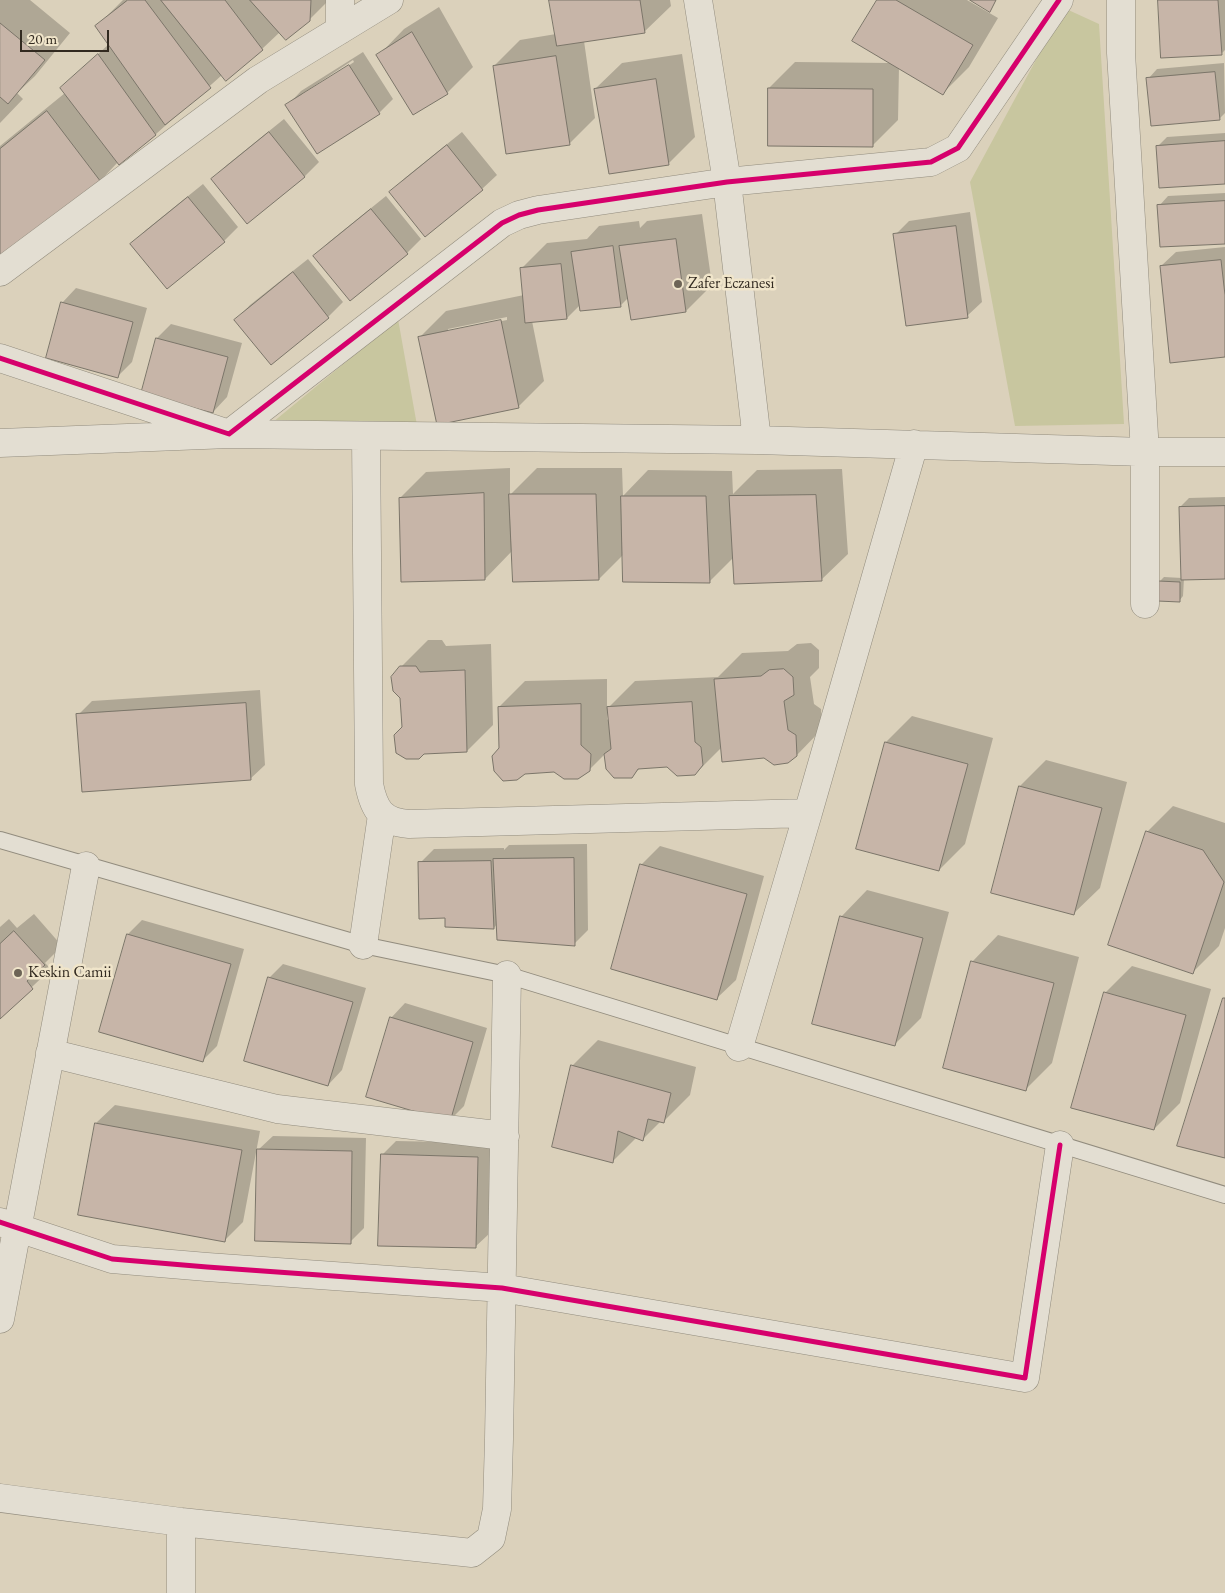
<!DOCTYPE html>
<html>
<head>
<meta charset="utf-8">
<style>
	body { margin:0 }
	#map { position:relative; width:1225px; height:1593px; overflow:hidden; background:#dbd1bb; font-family:"EB Garamond",serif }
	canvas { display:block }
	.scale { position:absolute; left:20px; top:30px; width:89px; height:22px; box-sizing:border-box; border:2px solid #322a20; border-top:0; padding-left:6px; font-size:15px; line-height:18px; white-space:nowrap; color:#322a20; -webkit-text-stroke:4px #f0e5ca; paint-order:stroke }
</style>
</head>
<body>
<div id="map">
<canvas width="1225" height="1593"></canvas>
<div class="scale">20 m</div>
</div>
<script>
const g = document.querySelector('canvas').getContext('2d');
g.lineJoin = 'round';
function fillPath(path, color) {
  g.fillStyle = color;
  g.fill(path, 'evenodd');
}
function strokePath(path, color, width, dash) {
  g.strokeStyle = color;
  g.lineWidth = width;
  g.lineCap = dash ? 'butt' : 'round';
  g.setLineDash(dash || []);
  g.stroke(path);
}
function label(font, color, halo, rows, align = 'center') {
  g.font = font + ' "EB Garamond",serif';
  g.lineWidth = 5;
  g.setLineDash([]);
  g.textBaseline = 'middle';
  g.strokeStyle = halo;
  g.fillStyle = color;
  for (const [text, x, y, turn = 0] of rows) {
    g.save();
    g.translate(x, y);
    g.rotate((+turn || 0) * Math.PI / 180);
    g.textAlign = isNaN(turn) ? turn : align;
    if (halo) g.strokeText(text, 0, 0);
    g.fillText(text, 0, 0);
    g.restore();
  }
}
fillPath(new Path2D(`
	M1064,8L1099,24L1124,424L1015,426L970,182Z
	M398,319L418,431L267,427Z`), '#c8c69f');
fillPath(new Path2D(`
	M0,0H30L70,33L35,76L17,93L23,99L0,123Z
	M123,0H329L309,20L280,32L262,49L222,75L156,134L119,164L118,162L100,181L0,256V146L65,93L61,88L109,44L97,26Z
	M550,0H670L671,6L644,32L584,41L595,118L569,144L494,66L520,40L556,34Z
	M878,0H967L998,18L969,67L943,93L899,67L898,120L872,146L769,88L795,62L892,63Z
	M1159,0H1225V50L1222,53Z
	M439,7L473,67L447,93L378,56L404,29Z
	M363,52L393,99L379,113L317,153L287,106L301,91ZM353,60L354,62L302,97V94Z
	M682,54L695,137L669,163L595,89L622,63Z
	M1224,63L1225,113L1219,119L1148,79L1157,69Z
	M284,119L319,162L305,176L247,222L213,179L227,165Z
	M462,132L497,175L482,189L425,235L391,192L405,178Z
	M1225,133V183L1157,147L1167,137Z
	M203,184L238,227L224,241L132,244L146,230Z
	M1225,193V242L1159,206L1168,196Z
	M386,196L421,239L407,253L315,256L329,242Z
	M970,212L982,302L967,316L895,235L909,221Z
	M702,214L712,285L686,311L629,297L620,306L580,305L567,318L532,321L544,381L518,407L420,337L446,311L524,295L521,269L547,243L587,239L599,226L639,221L640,228L647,221ZM507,317V320L448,332V329Z
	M1225,247V356L1161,266L1176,252Z
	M308,259L343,302L328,317L271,363L236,320L250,305Z
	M76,288L147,308L132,362L118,376L62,303Z
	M171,324L242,343L227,397L213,412L142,393L157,338Z
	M510,468V495L537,468H622L623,496L648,470L732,471L733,494L757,470L842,469L848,554L821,580L734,557L709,582L623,555L599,579L513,550L485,579L400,498L426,472Z
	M1225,497V577L1184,578L1183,596L1179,601L1159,582L1164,577L1182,578L1180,507L1189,498Z
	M428,640H442L446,646L491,644L493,725L467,751L403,727L401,667Z
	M811,643L819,650V668L810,677L814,704L821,709L822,729L796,756L765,757L722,747L695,774L668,765L641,767L631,777L605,754L589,770L554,771L501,749L499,707L525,681L607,679V709L635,681L718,677L742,653L788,651L797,644ZM607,711H609L610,722L607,719Z
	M260,690L265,765L250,779L78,715L92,701Z
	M912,716L993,738L965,844L939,870L886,742Z
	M1046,760L1127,782L1100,888L1073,914L1020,786Z
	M1173,806L1225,823V928L1219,946L1193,972L1147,832Z
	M587,844L588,930L574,944L497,924L494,928L446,917L420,863L434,849L504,848V850L509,845Z
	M660,846L764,876L736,980L717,998L641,865Z
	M867,890L949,912L921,1018L895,1044L841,917Z
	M34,914L62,946L45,963L51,969L0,1017V927L9,919L17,928Z
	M142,920L244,949L217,1046L202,1061L100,1031L128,934Z
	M998,935L1079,957L1052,1063L1026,1089L972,962Z
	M283,964L366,988L342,1070L328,1085L269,978Z
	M1132,966L1211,989L1180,1103L1154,1129L1105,993Z
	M405,1003L487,1028L464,1106L449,1121L391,1018Z
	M598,1040L696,1067L690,1095L664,1121H661L643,1139L637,1137L612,1162L572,1066Z
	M115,1105L260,1131L243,1222L224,1241L96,1123Z
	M273,1136L366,1138L364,1228L350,1242L258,1150Z
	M396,1141L492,1143L490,1233L475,1247L382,1155Z`), '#0003');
const building = new Path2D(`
	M128,0H145L211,88L165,125L95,26Z
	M161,0H225L263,50L226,81Z
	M250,0H311L310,21L286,40Z
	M549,0H640L645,33L557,46Z
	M877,0H896L973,45L943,95L852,41Z
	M970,0H996L990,12Z
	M1158,0H1218L1222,55L1161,58Z
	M0,23L45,60L8,104L0,97Z
	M412,32L448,94L413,115L376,55Z
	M98,54L156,135L119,165L60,88Z
	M556,56L570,145L506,154L493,66Z
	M349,65L380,114L317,154L285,105Z
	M1215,72L1220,120L1151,126L1146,78Z
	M656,79L669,165L609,174L594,89Z
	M768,88L873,89V147L768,146Z
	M47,111L101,182L0,259V149Z
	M269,132L305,177L247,224L211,179Z
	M1225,141V184L1159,188L1156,146Z
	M447,145L483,190L425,237L389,192Z
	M188,197L225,242L167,289L130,244Z
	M1225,201V244L1160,247L1157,205Z
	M371,209L408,254L350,301L313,256Z
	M956,226L968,318L906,326L893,234Z
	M676,239L686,312L631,320L619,246Z
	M613,246L621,307L580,311L571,252Z
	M1221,260L1225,295V357L1170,363L1160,266Z
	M561,264L567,319L525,323L520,268Z
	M293,272L329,318L271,365L234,320Z
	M61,302L133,322L118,378L46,358Z
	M501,320L519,408L437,425L418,337Z
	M156,338L228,357L213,413L141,394Z
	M484,493L485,580L401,582L399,498Z
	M509,494H596L599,580L513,582Z
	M816,495L822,581L734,584L729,496Z
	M621,496H706L710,583L623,582Z
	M1225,506V579L1181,580L1179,507Z
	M1158,581L1180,582V602L1157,601Z
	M400,666H416L420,672L465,670L467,752L424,754L419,759H406L396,753L394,735L402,727L400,698L393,691L391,677Z
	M784,669L793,677L794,695L784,701L788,730L796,735L797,756L788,763L774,765L764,758L722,762L714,679L761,676L769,670Z
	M692,702L695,742L701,747L703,765L695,775L677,776L667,767L638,769L632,778H614L606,769L604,754L611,749L607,707Z
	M246,703L251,780L82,792L76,714Z
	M581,704V745L591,754L590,771L578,779H564L554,772L525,774L517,780L503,781L494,771L492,756L499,748L498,707Z
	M885,742L968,764L939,871L856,849Z
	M1019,786L1102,808L1074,915L991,893Z
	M1146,831L1203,850L1224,882L1193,974L1108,945Z
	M574,858L575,946L497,940L493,859Z
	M491,861L494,929L445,927V918L419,919L418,862Z
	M640,864L747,894L717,1000L611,969Z
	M840,916L923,938L895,1046L812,1024Z
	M14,931L45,965L27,981L33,989L0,1019V944Z
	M127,934L231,964L203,1062L99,1032Z
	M971,961L1054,983L1026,1091L943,1068Z
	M268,977L353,1002L328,1086L244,1061Z
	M1104,992L1186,1015L1154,1130L1071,1108Z
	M1223,998H1225V1158L1177,1146Z
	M390,1017L473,1042L450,1122L366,1097Z
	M571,1065L671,1093L664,1123L648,1119L643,1141L618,1131L613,1163L552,1147Z
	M95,1123L242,1150L225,1242L78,1215Z
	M257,1149L352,1151L351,1244L255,1241Z
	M381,1154L478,1157L476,1248L378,1246Z`);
fillPath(building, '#c7b5a8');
strokePath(building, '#7b7569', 1);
const lane = new Path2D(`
	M0,840L363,945L507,975L1225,1195`);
const street = new Path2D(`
	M340,0V30
	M698,0L727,182L757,440
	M1121,0V53L1145,452V604
	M0,272L258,80L389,0
	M0,358L229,434L502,223L519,215L538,210L727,182L931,162L958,148L1059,0
	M366,436L369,784C374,810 382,822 409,824L808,813L914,444
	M0,443L229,434L757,440L1145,452H1225
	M363,945L382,815
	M739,1047L808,813
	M50,1053L277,1109L505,1136
	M0,1222L112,1259L207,1267L502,1288L1025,1378L1060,1145
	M0,1319L86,866
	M0,1498L181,1522L472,1553L491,1538L497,1509L499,1439L507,975
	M181,1593V1522`);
strokePath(lane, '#928c7e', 18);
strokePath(street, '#928c7e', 29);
strokePath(lane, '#e3ded2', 16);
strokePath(street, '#e3ded2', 28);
strokePath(new Path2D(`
	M0,358L229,434L502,223L519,215L538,210L727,182L931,162L958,148L1059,0
	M0,1222L112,1259L207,1267L502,1288L1025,1378L1060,1145`), '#d6006c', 5);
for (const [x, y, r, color] of [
	[678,284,5,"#6d6456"],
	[18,973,5,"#6d6456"]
]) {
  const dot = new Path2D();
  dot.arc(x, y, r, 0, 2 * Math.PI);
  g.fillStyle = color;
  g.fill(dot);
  strokePath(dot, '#f0e5ca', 2);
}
label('16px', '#322a20', '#f0e5ca', [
	["Zafer Eczanesi",688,284],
	["Keskin Camii",28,973]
], 'left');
</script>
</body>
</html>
